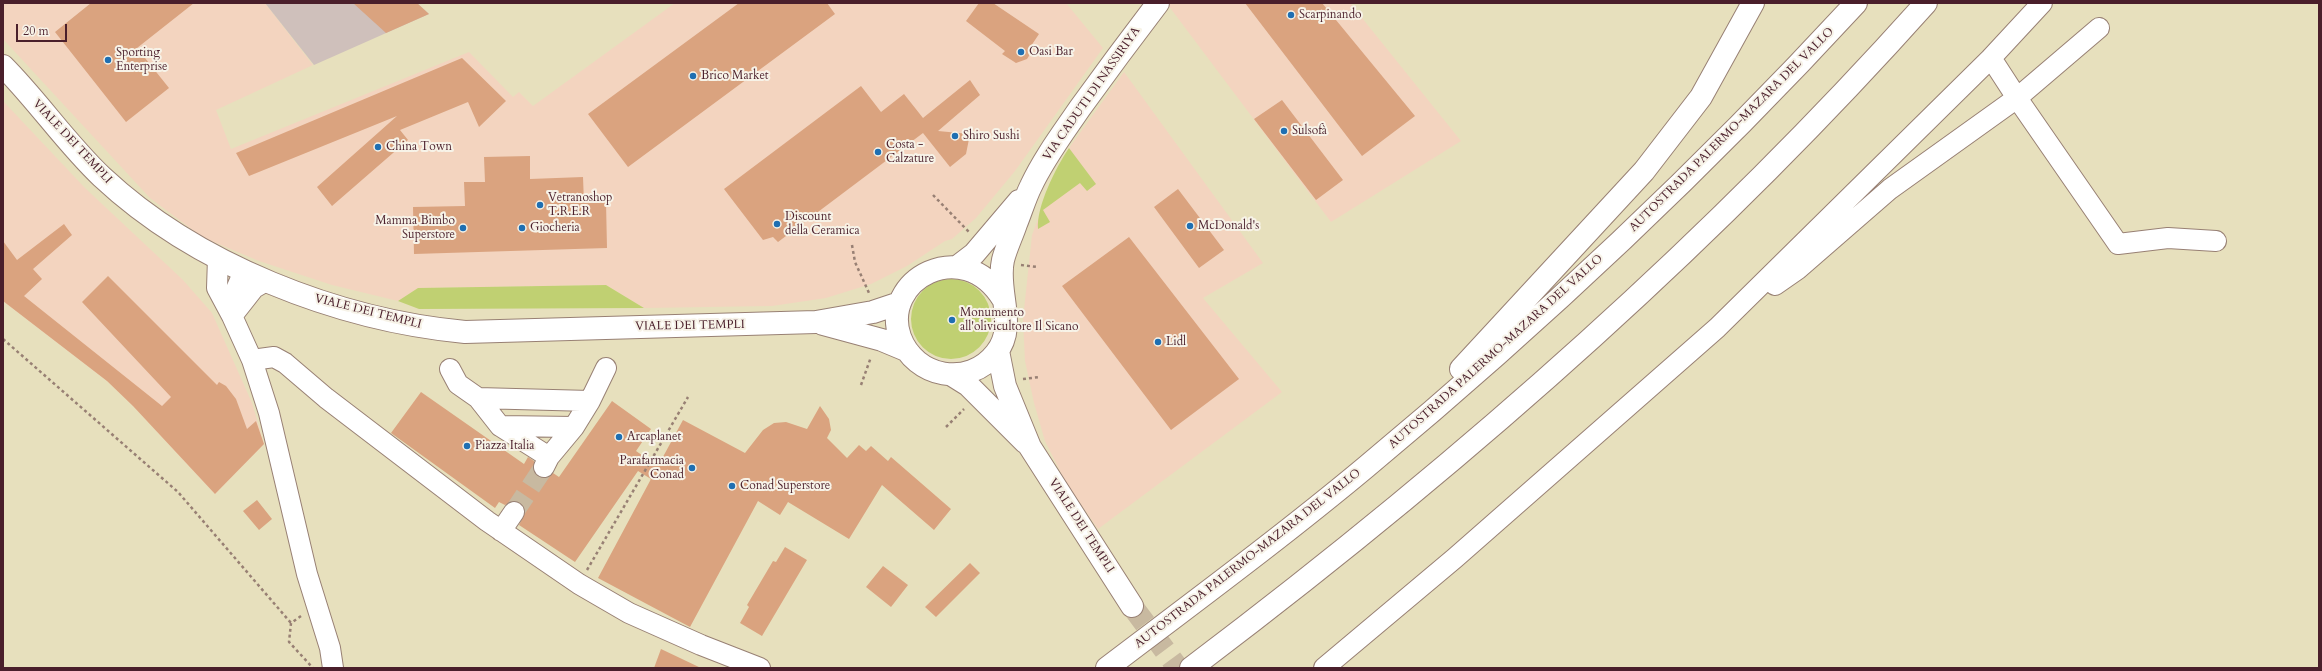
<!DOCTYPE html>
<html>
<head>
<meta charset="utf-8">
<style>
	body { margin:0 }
	#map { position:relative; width:2322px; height:671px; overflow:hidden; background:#e7e0bd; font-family:Cardo,serif }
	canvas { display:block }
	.frame { position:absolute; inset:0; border:4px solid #4a1f2b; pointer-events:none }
	.scale { position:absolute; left:16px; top:24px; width:51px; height:18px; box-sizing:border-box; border:2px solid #4a1f2b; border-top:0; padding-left:5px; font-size:12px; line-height:14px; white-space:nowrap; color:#4a1f2b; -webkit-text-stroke:3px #f7f3e8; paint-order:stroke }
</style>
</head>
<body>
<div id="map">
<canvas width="2322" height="671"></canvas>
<div class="frame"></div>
<div class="scale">20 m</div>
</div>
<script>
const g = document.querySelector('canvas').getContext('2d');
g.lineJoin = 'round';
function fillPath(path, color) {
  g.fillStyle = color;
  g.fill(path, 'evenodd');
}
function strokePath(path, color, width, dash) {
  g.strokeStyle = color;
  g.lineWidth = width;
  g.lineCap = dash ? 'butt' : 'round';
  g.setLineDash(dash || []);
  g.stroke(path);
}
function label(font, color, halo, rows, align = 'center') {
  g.font = font + ' Cardo,serif';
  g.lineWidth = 4;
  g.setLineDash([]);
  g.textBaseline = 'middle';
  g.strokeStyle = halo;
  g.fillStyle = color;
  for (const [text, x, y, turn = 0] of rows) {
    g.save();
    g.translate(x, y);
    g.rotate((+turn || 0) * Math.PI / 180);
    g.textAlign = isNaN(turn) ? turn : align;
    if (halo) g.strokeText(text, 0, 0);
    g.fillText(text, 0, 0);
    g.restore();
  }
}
fillPath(new Path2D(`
	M3,3H265L313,65L216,110L231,149L469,52L513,97L519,92L533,106L675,3H1066L1103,48L1015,171L976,218L952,239L945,241L907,266L871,284L826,298L772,306L644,308L606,285L419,288L398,301L332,285L259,261L202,237L150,198L3,39Z
	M1170,3H1350L1461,141L1331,222L1168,5Z
	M1124,72L1263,263L1203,298L1282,392L1098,529L1066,483L1045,441L1034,403L1025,361L1023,319L1032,235L1054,176L1069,148Z
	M3,101L85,188L183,280L212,313L252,403L264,444L215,494L133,406L107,381L3,301Z`), '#f3d4bf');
fillPath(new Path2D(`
	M265,3H417L429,14L314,65Z`), '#cfc0bb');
fillPath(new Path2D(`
	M1069,148L1096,184L1087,191L1080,183L1043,210L1050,222L1038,229C1036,207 1056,167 1069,148Z
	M911 319a40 40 0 1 1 80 0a40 40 0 1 1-80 0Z
	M606,285L644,308L419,309L398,301L418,288Z`), '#c0d072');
fillPath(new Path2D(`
	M91,3H194L137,48L169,88L126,122L55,32Z
	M353,3H417L429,14L386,33Z
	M739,3H827L835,14L628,167L588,114Z
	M979,3H993L1039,34L1031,46L1034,48L1027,59L1016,63L1002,54L1005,51L966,21Z
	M1245,3H1322L1415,116L1362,156Z
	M462,58L506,101L479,127L468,102L400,130L408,140L332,206L317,187L397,116L249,176L236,153Z
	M970,80L980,95L938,131L970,134L966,154L950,167L923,133L778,242L773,237L763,240L724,189L861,86L881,112L904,94L923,118Z
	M1282,100L1343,180L1316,200L1254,119Z
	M530,156V179L583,177L584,203L606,202L607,248L414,254L413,207L465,206L464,182H485L484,157Z
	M1178,189L1224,250L1199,268L1154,207Z
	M64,224L72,235L33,269L42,279L24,296L162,406L171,397L82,302L108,276L217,385L219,382L226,386L236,399L247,429L256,421L264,444L215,494L133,406L107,381L3,301V241L17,260Z
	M1129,237L1239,379L1171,430L1062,286Z
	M421,392L524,464L528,457L534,461V473L544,478L553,473L559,477L612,401L651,429L636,451L658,466L683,420L745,453L763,430L774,423L786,422L807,429L820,406L829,419L831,430L827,438L847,458L859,445L866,451L871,446L888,461L891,457L951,509L934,530L882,485L849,539L788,502L780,515L758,501L690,627L598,578L651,479L638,471L575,562L519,525L525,512L521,503L514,501L505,505L499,502L495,508L391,433Z
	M257,500L272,519L259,530L243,511Z
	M785,547L807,560L762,636L740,623L749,607L747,605L773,561L776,562Z
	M970,563L980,573L936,617L925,607Z
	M883,566L908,585L891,607L866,587Z
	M661,649L701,668H654Z`), '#daa37f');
strokePath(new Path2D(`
	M514,512L544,467`), '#c8b9a0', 20, [20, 10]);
strokePath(new Path2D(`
	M1132,606L1178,668`), '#c8b9a0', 22, [22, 11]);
const minor = new Path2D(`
	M1991,58L2017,98L2118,244L2168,238L2216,241
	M218,258L217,288L232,316L252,360L269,413L307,574L330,648L333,668
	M1775,285L1798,269L1890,189L2017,98L2099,28
	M233,312L235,292L244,271
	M232,316L254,288L266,281
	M252,360L274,357L285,363L326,398L487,521L579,584L629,613L701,645L760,668
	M450,369L458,384L478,398L500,426L549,457L544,467
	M478,398L590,401L574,427L549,457
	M590,401L606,368
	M500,426L574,427
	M501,531L514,512
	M1324,668L1455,558L1717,328L1991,58L2042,3`);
const major = new Path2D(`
	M3,66C38,101 66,143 102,177C196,265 338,320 465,332L816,322L873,312L900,303
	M957,267L974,254L1019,201
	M1003,299C963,234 880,280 900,337C915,378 969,388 996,353C1018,326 996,291 1003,260C1006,248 1012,236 1016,224C1021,212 1025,198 1031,186C1044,158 1063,133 1080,108C1106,72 1132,37 1158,3
	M823,324L882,340L906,350
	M998,351L1005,386L1030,447L1132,606
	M952,375L968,385L1025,442`);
const highway = new Path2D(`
	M1461,369L1644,171L1701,97L1753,3
	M1107,668C1194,602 1282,537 1366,467C1539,323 1703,169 1856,3
	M1191,668C1455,469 1706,249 1926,3`);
strokePath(minor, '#988074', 22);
strokePath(major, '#988074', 24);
strokePath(highway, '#988074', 24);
strokePath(new Path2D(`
	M933,195L969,232
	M852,245L855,262L869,293
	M1021,265L1037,267
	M3,339L178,492L291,623
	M1023,379L1040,377
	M861,385L871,357
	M946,427L964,409
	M587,570L688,397
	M301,616L291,623L289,642L313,668`), '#988074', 2.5, [3, 3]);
strokePath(minor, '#fff', 20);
strokePath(major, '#fff', 22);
strokePath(highway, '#fff', 22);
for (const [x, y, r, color] of [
	[1291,15,4,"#1f6fb2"],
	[1021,52,4,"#1f6fb2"],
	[108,60,4,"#1f6fb2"],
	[693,76,4,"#1f6fb2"],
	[1284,131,4,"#1f6fb2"],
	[955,136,4,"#1f6fb2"],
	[378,147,4,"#1f6fb2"],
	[878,152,4,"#1f6fb2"],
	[540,205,4,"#1f6fb2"],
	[777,224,4,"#1f6fb2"],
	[1190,226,4,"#1f6fb2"],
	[463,228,4,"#1f6fb2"],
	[522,228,4,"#1f6fb2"],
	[952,320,4,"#1f6fb2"],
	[1158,342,4,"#1f6fb2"],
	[619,437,4,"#1f6fb2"],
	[467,446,4,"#1f6fb2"],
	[692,468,4,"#1f6fb2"],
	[732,486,4,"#1f6fb2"]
]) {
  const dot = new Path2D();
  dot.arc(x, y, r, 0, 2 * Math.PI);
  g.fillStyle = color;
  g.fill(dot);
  strokePath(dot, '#f7f3e8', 1.5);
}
label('12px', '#4a1f2b', '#f7f3e8', [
	["Scarpinando",1299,15],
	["Oasi Bar",1029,52],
	["Sporting",116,53],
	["Enterprise",116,67],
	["Brico Market",701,76],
	["Sulsofà",1292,131],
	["Shiro Sushi",963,136],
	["Costa -",886,145],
	["Calzature",886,159],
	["China Town",386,147],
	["Vetranoshop",548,198],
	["T.R.E.R",548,212],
	["Discount",785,217],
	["della Ceramica",785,231],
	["Mamma Bimbo",455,221,"right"],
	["Superstore",455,235,"right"],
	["McDonald's",1198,226],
	["Giocheria",530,228],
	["Monumento",960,313],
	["all'olivicultore Il Sicano",960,327],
	["Lidl",1166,342],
	["Arcaplanet",627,437],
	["Piazza Italia",475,446],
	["Parafarmacia",684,461,"right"],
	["Conad",684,475,"right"],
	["Conad Superstore",740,486]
], 'left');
label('12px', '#4a1f2b', '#f7f3e8', [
	["VIA CADUTI DI NASSIRIYA",1092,94,-55],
	["AUTOSTRADA PALERMO-MAZARA DEL VALLO",1732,130,-45],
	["VIALE DEI TEMPLI",72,142,47],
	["VIALE DEI TEMPLI",368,312,14],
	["VIALE DEI TEMPLI",690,326,-1],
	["AUTOSTRADA PALERMO-MAZARA DEL VALLO",1496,352,-42],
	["VIALE DEI TEMPLI",1081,526,57],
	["AUTOSTRADA PALERMO-MAZARA DEL VALLO",1248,559,-38]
]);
</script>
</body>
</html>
